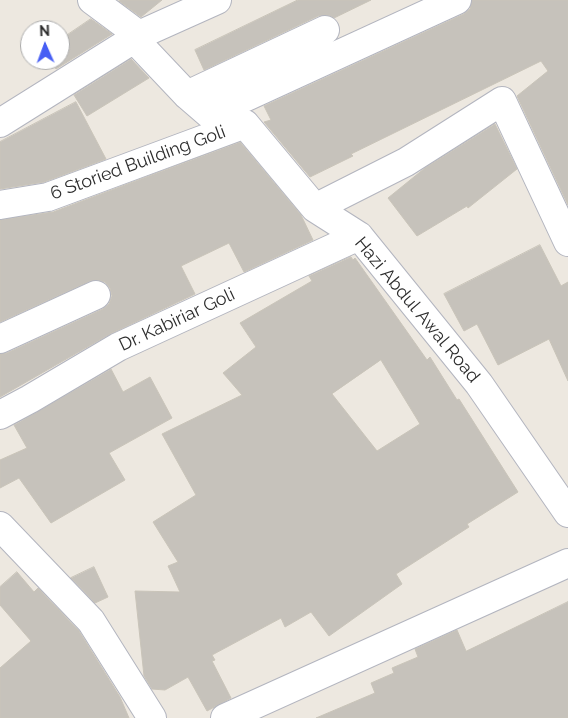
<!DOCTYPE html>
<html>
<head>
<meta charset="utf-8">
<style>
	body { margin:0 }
	#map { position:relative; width:568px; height:718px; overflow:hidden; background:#ede8e0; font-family:Raleway,sans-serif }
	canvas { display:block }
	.north { position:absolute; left:20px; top:20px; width:50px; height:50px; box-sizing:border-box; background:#fff; border:1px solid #ababab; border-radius:50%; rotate:358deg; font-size:14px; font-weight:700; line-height:20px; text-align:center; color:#2d2d2d }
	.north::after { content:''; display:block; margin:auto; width:18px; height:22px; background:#465ef4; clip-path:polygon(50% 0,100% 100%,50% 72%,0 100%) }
</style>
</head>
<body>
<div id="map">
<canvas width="568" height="718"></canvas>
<div class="north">N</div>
</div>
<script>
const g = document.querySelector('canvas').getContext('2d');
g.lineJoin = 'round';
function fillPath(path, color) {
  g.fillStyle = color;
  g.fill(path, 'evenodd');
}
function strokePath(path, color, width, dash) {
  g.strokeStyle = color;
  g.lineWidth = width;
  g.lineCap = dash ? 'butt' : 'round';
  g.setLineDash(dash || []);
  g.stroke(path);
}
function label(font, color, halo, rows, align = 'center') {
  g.font = font + ' Raleway,sans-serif';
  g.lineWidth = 5;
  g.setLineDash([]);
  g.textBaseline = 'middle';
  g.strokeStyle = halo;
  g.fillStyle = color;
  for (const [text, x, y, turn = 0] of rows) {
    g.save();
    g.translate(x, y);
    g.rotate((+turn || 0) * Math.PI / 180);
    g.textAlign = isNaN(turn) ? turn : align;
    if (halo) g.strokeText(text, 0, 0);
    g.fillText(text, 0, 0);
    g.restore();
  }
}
const building = new Path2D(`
	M120,0H162L141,17L119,1Z
	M298,0H371L334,18L327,15L318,16L204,70L195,50Z
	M472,0H568V205L517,96L548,71L541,61L351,154L353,156L310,177L264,122L271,120L264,106L464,14L470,9Z
	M91,19L112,34L56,69L50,60H60V40Z
	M131,59L149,78L87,116L74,95Z
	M76,102L106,159L44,182L0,189V142Z
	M495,124L517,169L468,208L467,206L417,236L388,198L425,168Z
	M240,142L301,215L313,240L244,272L229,243L181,266L195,294L110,334L0,397V354L7,353L103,309L109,304L112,296L110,288L105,282L98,280L90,281L0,322V220L53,212Z
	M540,245L561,286L568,282V381L549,339L498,365L477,324L464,331L444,294Z
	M351,257L353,260L355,258L427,360L430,357L457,400L459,399L518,492L467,524L469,527L396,574L402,584L329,636L311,612L285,627L281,618L212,655L215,660L212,661L231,698L207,711L188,677L165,690L152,689L144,676L135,591L180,592L168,566L178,562L153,522L196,495L162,434L242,395L223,373L256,347L240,323L312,281L309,276ZM381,360L420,424L377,451L332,394Z
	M111,369L123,392L150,377L172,418L109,453L125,480L51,523L19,478L0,488V460L27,448L14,425Z
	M94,567L108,597L95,603L71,578Z
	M17,572L34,592L38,588L79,631L120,697L129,718H0V668L31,641L0,605V587Z
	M568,602V718H316L375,693L371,683L394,673L392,668L418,657L415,649L457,630L466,651Z`);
fillPath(building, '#c6c2bb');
strokePath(building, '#c9c4b9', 1);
const street = new Path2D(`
	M92,0L139,35L134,39L187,95L209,114L245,124L315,208L359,236L479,384L568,513
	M139,35L217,0
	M187,95L325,30
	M209,114L457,0
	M0,123L134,39
	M0,205L48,197L245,124
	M315,208L406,162L502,101L568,242
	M0,339L96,295
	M0,415L30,399L118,347L359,236
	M0,526L91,621L152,718
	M225,718L568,563`);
strokePath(street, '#b3b5bf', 30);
strokePath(street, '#fff', 28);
label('18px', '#2d2d2d', '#fff', [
	["6 Storied Building Goli",138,163,-20],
	["Hazi Abdul Awal Road",417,310,50],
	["Dr. Kabiriar Goli",177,320,-25]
]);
</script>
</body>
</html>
